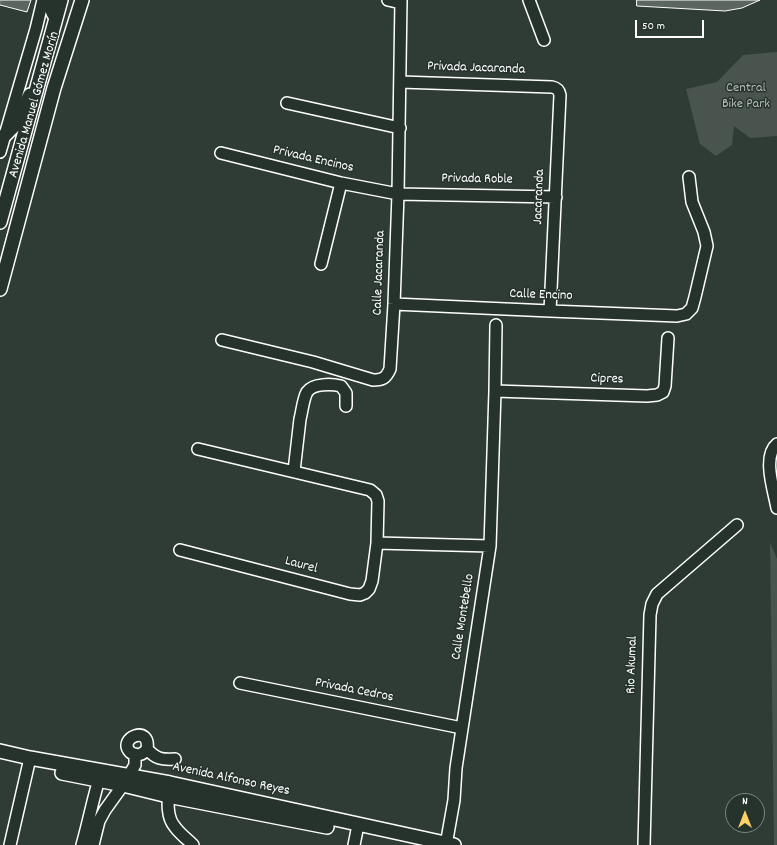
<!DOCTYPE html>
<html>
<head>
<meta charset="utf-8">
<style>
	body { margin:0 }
	#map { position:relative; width:777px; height:845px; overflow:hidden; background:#2f3b35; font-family:Dekko,sans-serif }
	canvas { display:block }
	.north { position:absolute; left:725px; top:793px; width:40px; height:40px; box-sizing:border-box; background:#26332d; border:1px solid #7d8581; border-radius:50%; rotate:0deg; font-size:11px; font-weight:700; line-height:16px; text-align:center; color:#fff }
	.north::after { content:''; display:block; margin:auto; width:14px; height:18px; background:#ffd166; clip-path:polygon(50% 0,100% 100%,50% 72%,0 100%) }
	.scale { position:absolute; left:635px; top:20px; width:69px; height:18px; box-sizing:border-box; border:2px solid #fff; border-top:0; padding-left:5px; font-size:12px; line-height:14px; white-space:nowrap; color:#fff; -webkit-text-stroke:3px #26332d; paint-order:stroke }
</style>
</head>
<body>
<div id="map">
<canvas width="777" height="845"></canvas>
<div class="north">N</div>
<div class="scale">50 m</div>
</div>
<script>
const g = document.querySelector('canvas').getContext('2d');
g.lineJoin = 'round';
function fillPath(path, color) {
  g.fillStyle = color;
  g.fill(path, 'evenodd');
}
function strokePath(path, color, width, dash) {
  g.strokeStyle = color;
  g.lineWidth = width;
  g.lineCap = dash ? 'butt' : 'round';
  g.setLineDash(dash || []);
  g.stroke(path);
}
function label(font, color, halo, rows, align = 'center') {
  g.font = font + ' Dekko,sans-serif';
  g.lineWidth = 3;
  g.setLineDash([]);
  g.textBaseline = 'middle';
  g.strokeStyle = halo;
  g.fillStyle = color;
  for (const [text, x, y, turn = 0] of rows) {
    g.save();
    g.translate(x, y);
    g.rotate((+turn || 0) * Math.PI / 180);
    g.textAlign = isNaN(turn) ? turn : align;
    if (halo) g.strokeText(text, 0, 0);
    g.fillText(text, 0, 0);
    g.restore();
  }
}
fillPath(new Path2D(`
	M777,52V136L750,138L734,126L732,145L716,156L700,144L686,89L717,82L743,55Z
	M770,542L777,559V845H774Z`), '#4a544f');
const building = new Path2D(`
	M0,0H31L27,12L0,5Z
	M637,0H760L742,8L725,11L637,6Z`);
fillPath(building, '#5b6661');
strokePath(building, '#fff', 1);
const minor = new Path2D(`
	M388,0L401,3
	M529,0L544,40
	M400,82L552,87C557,88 559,90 560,95L550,311
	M287,103L400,128
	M0,152L36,29L43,0
	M221,153L341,183L398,194L556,197
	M321,264L341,183
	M394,304L550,311L677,316L686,314L692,308L695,297L707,246L704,232L692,202L689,177
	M222,340L313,362L373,380C383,380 386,378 390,369L394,304L398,194L401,0
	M495,391L647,396L657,395L663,392L665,386L668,338
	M777,444C762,456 774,491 777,508
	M294,471C296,454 298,437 300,419C302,412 303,399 307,392C313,383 332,384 341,386L346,393V406
	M377,543L490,546
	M180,550L350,594L360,595L365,593L369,589L372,581L377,543L378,501L376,495L370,490L198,449
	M240,683L462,728
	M147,749C143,755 136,757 130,752C117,738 151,724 147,749C156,759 162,760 175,759
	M169,788C168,800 166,817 175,827C180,834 187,839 193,845
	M10,845L30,758
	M82,845C89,821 93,797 101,773
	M93,845L99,821L105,810L123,785L135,765V754
	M354,845L358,825
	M446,845L454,800L456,768L490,546L495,391L496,325
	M644,845L650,615L652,604L657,594L737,525`);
const major = new Path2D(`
	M48,0L53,13L56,18
	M4,136L13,127L30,95
	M0,222L61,0
	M0,289L54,88L82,0
	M0,751L30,758L170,783L454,845
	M62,773L123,785L168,796L327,827`);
strokePath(minor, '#fff', 14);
strokePath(major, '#fff', 16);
strokePath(minor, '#26332d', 11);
strokePath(major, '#26332d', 13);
label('14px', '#fff', '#26332d', [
	["Privada Jacaranda",476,69,2],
	["Avenida Manuel Gómez Morín",35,105,-74],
	["Privada Encinos",313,160,13],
	["Privada Roble",477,180,1],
	["Jacaranda",540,197,-88],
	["Calle Jacaranda",380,273,-88],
	["Calle Encino",541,296,2],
	["Cipres",607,380,2],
	["Laurel",301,566,15],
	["Calle Montebello",464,617,-81],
	["Rio Akumal",633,665,-88],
	["Privada Cedros",354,691,11],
	["Avenida Alfonso Reyes",231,780,12]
]);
label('14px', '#b7bbb9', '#26332d', [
	["Central",746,89],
	["Bike Park",746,105]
]);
</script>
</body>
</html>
